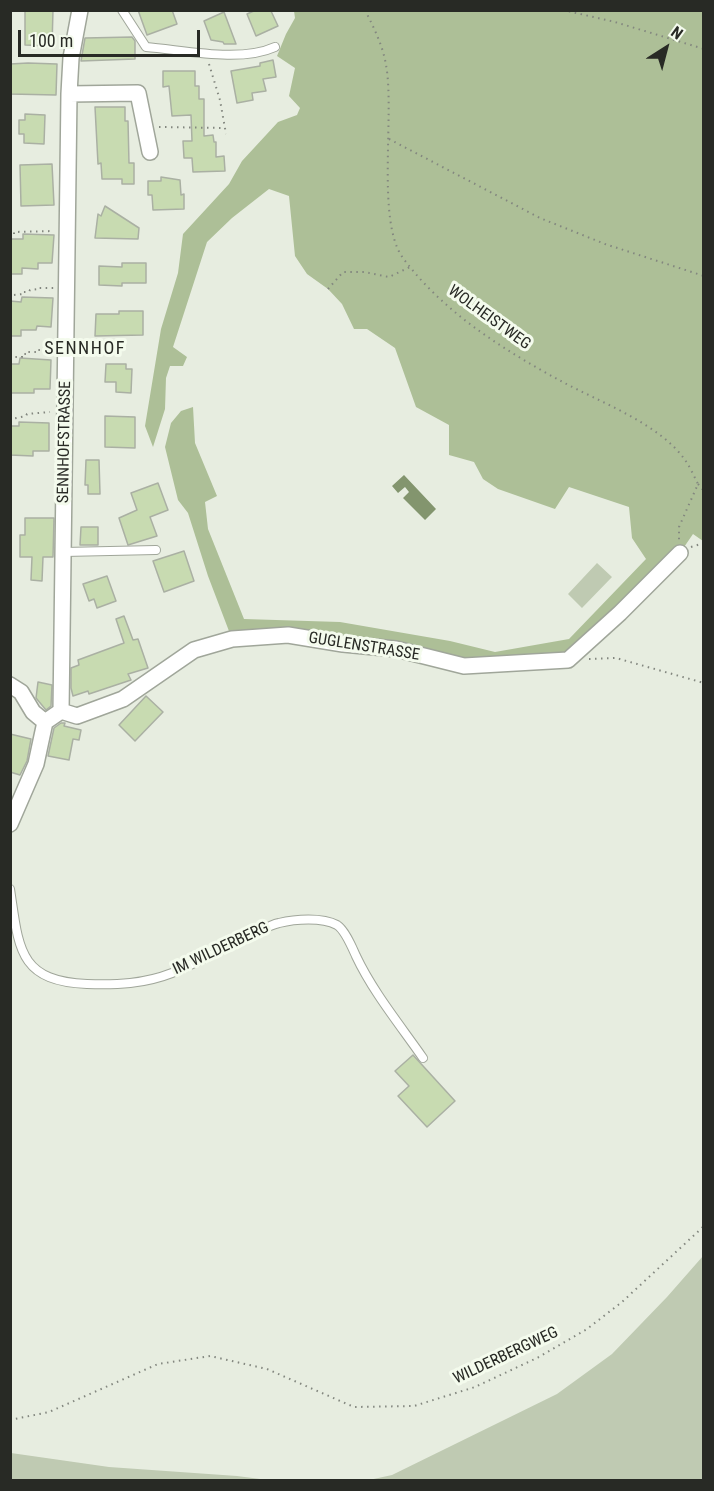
<!DOCTYPE html>
<html>
<head>
<meta charset="utf-8">
<style>
	body { margin:0 }
	#map { position:relative; width:714px; height:1491px; overflow:hidden; background:#e7ede0; font-family:"Roboto Condensed",sans-serif }
	canvas { display:block }
	.frame { position:absolute; inset:0; border:12px solid #282a25; pointer-events:none }
	.north { position:absolute; left:636px; top:18px; width:60px; height:60px; -webkit-text-stroke:4px #f4fbed; paint-order:stroke; rotate:36deg; font-size:16px; font-weight:700; line-height:24px; text-align:center; color:#282a25 }
	.north::after { content:''; display:block; margin:auto; width:21px; height:27px; background:#282a25; clip-path:polygon(50% 0,100% 100%,50% 72%,0 100%) }
	.scale { position:absolute; left:18px; top:30px; width:182px; height:27px; box-sizing:border-box; border:3px solid #282a25; border-top:0; padding-left:8px; font-size:18px; line-height:21px; white-space:nowrap; color:#282a25; -webkit-text-stroke:4px #f4fbed; paint-order:stroke }
</style>
</head>
<body>
<div id="map">
<canvas width="714" height="1491"></canvas>
<div class="frame"></div>
<div class="north">N</div>
<div class="scale">100 m</div>
</div>
<script>
const g = document.querySelector('canvas').getContext('2d');
g.lineJoin = 'round';
function fillPath(path, color) {
  g.fillStyle = color;
  g.fill(path, 'evenodd');
}
function strokePath(path, color, width, dash) {
  g.strokeStyle = color;
  g.lineWidth = width;
  g.lineCap = dash ? 'butt' : 'round';
  g.setLineDash(dash || []);
  g.stroke(path);
}
function label(font, color, halo, rows, align = 'center') {
  g.font = font + ' "Roboto Condensed",sans-serif';
  g.lineWidth = 6;
  g.setLineDash([]);
  g.textBaseline = 'middle';
  g.strokeStyle = halo;
  g.fillStyle = color;
  for (const [text, x, y, turn = 0] of rows) {
    g.save();
    g.translate(x, y);
    g.rotate((+turn || 0) * Math.PI / 180);
    g.textAlign = isNaN(turn) ? turn : align;
    if (halo) g.strokeText(text, 0, 0);
    g.fillText(text, 0, 0);
    g.restore();
  }
}
fillPath(new Path2D(`
	M597,563L612,577L582,608L568,594Z
	M703,1256V1480H369L392,1475L557,1394L612,1354L667,1297Z
	M11,1453L109,1467L237,1476L268,1480H11Z`), '#bfcab2');
fillPath(new Path2D(`
	M294,11H703V541L693,534L680,553L568,660L494,666L396,649L232,639L208,576L188,513L178,500L165,447L171,423L181,411L193,407L195,443L217,496L205,502L208,529L244,619L340,622L450,641L495,652L569,639L646,559L632,538L629,507L569,487L555,509L498,489L483,479L474,462L449,455V425L416,407L395,348L367,329H354L342,304L328,289L307,274L295,256L289,196L269,189L232,218L207,242L173,347L187,357L183,366H170L166,378L165,409L153,447L145,426L161,329L178,273L183,234L229,184L242,161L278,122L297,115L300,108L289,96L295,68L277,56L286,34L295,18Z`), '#adbf97');
fillPath(new Path2D(`
	M404,475L436,509L425,520L403,498L409,492L405,487L398,493L392,486Z`), '#83956e');
const building = new Path2D(`
	M25,10H53L52,46L25,45Z
	M138,10H172L177,24L147,35Z
	M256,10L271,11L278,26L256,36L247,14Z
	M224,12L236,44H224L223,42L211,40L204,21Z
	M132,37L135,41V59L81,61L85,38Z
	M273,60L276,77L263,79L266,91L252,93L253,100L237,103L231,71L260,66V63Z
	M28,63L57,64L56,95L10,94V64Z
	M163,71H195V86H199V99H204V136L213,135L214,142H216V157L224,156L225,171L193,172L192,158H184L183,141H192L191,115L172,116L169,86L163,87Z
	M95,107H125V121H128L129,163H134V184H122V179H102L101,163L98,164Z
	M25,114L45,115L44,144L24,143V134H19V120H25Z
	M52,164L54,205L21,206L20,165Z
	M161,177L180,180L181,195L184,194V209L153,210L152,195H148V181H161Z
	M105,206L139,228L138,239L95,238L98,214L101,216Z
	M23,234L54,235L52,263H38V269L22,268V274H10V239H23Z
	M122,263H146V283H122V286L99,285V266L122,267Z
	M22,297L53,298L51,327L37,326L36,330H21V336H10V301L21,302Z
	M119,311H143V335L95,336L96,314H119Z
	M20,358L51,360L50,389H34V393H10V364H19Z
	M106,364H126V369H132L131,393L116,392V382H105Z
	M105,416L135,417V448L105,447Z
	M19,422L49,423V451H33V456L10,455V426H19Z
	M86,460H99L100,494H88V485H85Z
	M158,483L168,510L150,517L157,536L128,545L119,518L137,510L131,493Z
	M25,518H54L53,557H43L42,581L31,580L32,557H20V535H25Z
	M81,527H98V545H80Z
	M184,551L194,581L164,592L153,561Z
	M107,576L116,601L97,608L94,599L89,601L83,584Z
	M124,616L133,640L138,639L148,668L128,674L131,680L89,694L88,691L73,696L71,688V668L79,665L78,660L124,643L116,619Z
	M38,682L52,685L51,706L46,710L36,698Z
	M146,696L163,712L135,741L119,725Z
	M61,723H65L64,726L81,730L79,740L73,739L69,760L48,756L54,728Z
	M10,734L31,739L27,761L20,775L10,772Z
	M413,1055L455,1101L427,1127L398,1096L409,1086L395,1071Z`);
fillPath(building, '#c8dbb1');
strokePath(building, '#aab0a3', 1.5);
const service = new Path2D(`
	M122,10L146,47C184,50 240,63 275,47
	M64,552L156,550
	M10,889C19,948 18,981 87,984C117,985 144,984 172,973C199,962 224,948 250,936C259,932 269,925 279,923C295,919 322,917 337,925C345,930 352,947 356,956C373,992 400,1025 423,1058`);
const minor = new Path2D(`
	M69,94L138,93L150,152
	M10,685L21,692L33,712L45,722
	M61,711L77,716L123,699L194,650L232,639L288,635L343,644L396,649L464,666L568,660L620,613L680,553
	M10,824L36,764L45,722L61,711L69,94L71,58L80,10`);
strokePath(service, '#a0a69a', 10);
strokePath(minor, '#a0a69a', 18);
strokePath(new Path2D(`
	M365,10C374,28 383,46 386,65C395,113 376,222 403,258C442,311 502,349 559,380C599,402 659,423 685,460C690,467 694,476 698,484L679,527V542
	M563,10L615,22L704,49
	M209,64L220,100L226,134
	M159,127L225,128
	M389,139L540,218L605,244L704,276
	M10,236H14V232L54,231
	M328,289L343,272H364L389,277L410,267
	M10,297H13V295L23,294V292H29L30,290L39,289V288H54
	M10,359L13,357H22V354H28V352H38V350H52
	M10,421L12,419L26,416L27,414L50,412
	M698,484L704,491
	M691,547L704,543
	M589,659L616,658L704,683
	M10,1420L49,1412L158,1364L210,1356L267,1369L354,1407L414,1406L475,1387L539,1357L587,1329L622,1302L704,1226`), '#83877f', 2, [1.5, 4.5]);
strokePath(service, '#fff', 8);
strokePath(minor, '#fff', 15);
label('16px', '#282a25', '#f4fbed', [
	["WOLHEISTWEG",489,318,36],
	["SENNHOFSTRASSE",65,442,-89],
	["GUGLENSTRASSE",364,647,9],
	["IM WILDERBERG",221,949,-25],
	["WILDERBERGWEG",506,1356,-25]
]);
g.letterSpacing = '1.5px';
label('18px', '#282a25', '#f4fbed', [
	["SENNHOF",85,349]
]);
g.letterSpacing = '0px';
</script>
</body>
</html>
